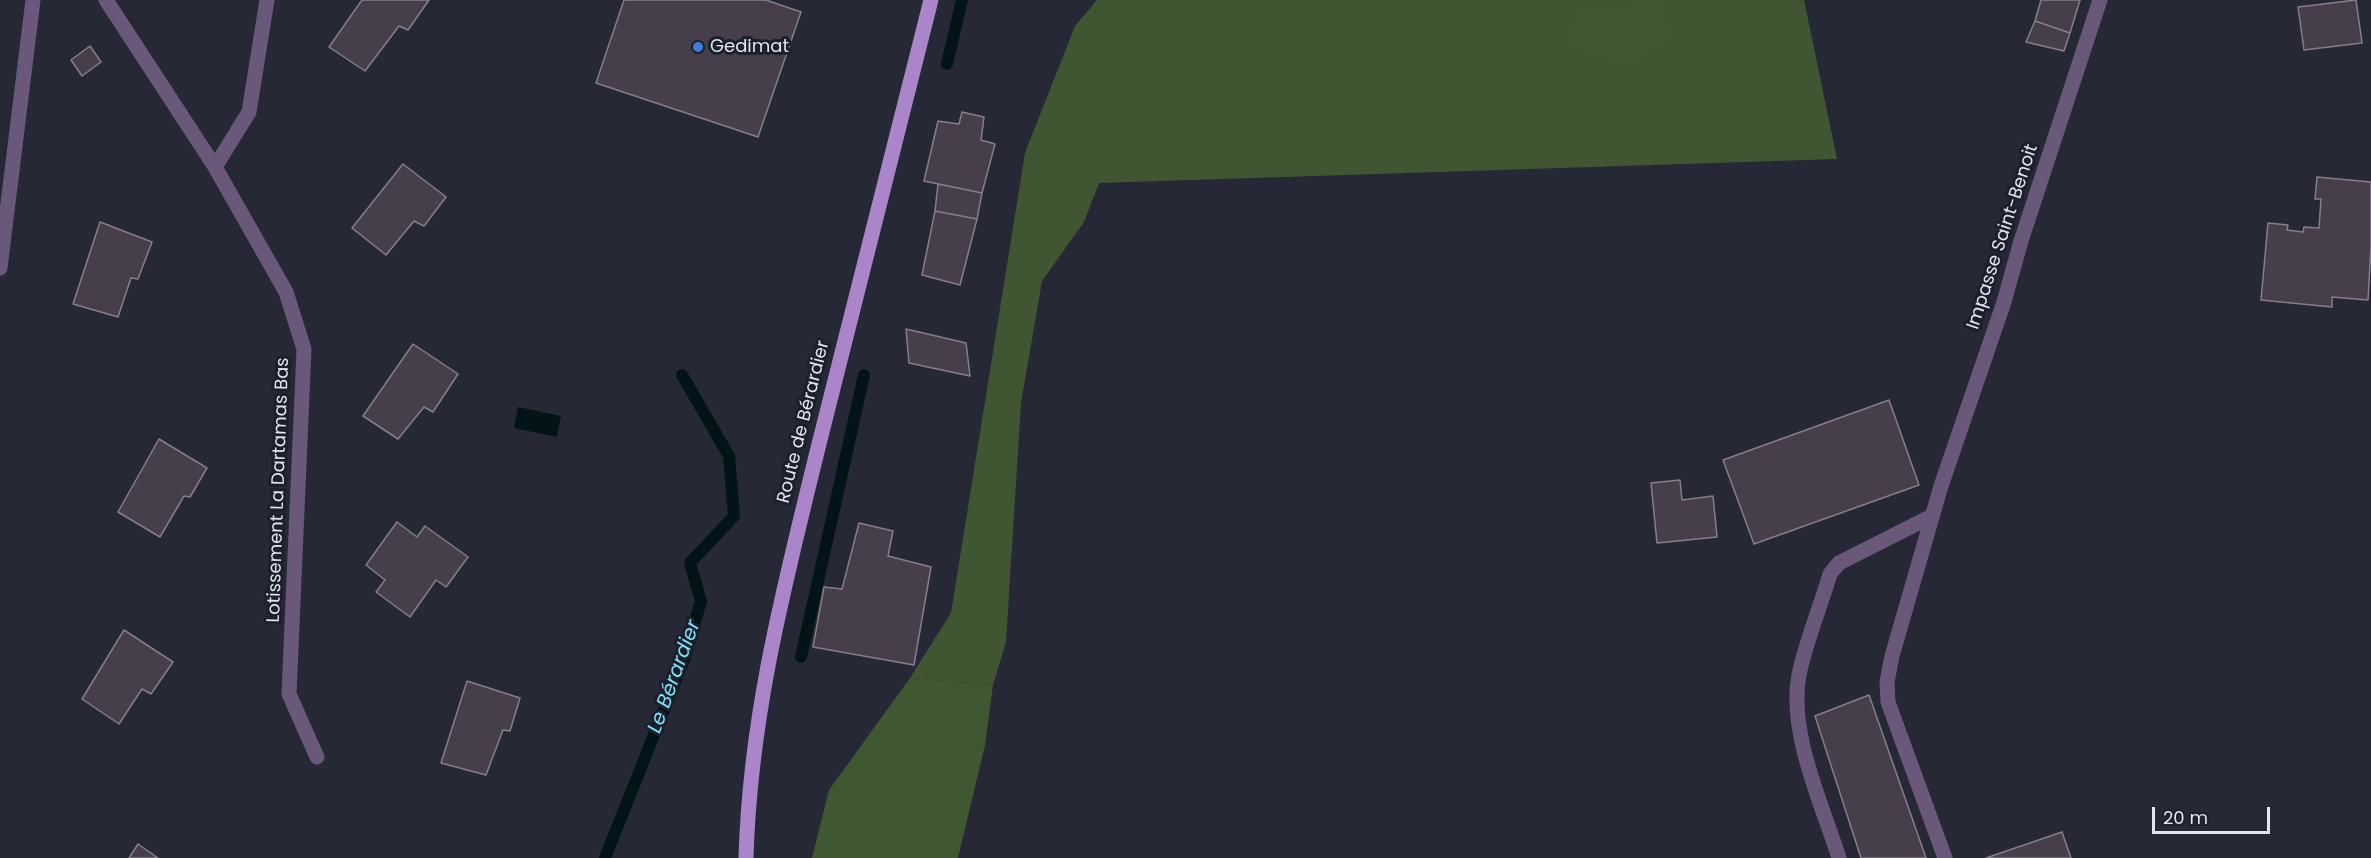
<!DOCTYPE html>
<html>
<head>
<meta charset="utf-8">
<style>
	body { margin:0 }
	#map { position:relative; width:2371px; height:858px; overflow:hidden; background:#262836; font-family:Poppins,sans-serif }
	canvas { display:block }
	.scale { position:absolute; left:2152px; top:807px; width:118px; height:27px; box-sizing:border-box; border:3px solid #e3e5ef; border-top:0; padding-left:8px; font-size:18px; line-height:21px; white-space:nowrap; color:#e3e5ef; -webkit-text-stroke:4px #1c1f2c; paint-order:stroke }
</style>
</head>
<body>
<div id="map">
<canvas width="2371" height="858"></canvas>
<div class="scale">20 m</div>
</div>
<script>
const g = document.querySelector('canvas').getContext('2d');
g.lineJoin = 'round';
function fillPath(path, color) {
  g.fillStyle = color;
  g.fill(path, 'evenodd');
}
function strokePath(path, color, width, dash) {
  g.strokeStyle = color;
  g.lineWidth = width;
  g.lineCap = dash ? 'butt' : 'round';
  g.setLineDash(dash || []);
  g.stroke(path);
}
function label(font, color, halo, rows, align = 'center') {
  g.font = font + ' Poppins,sans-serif';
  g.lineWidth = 6;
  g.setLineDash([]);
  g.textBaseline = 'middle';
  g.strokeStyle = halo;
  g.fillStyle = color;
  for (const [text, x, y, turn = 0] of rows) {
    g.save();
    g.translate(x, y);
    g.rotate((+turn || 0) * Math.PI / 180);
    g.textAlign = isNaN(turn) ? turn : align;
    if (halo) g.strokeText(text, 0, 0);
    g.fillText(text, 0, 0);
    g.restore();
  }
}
fillPath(new Path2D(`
	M1097,0H1804L1837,159L1099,183L1084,222L1042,281L1021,403L1006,642L993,685L910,678L951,613L1025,153L1075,26Z`), '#405632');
fillPath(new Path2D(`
	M1667,0L1670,38L1628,67L1566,46L1576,10Z
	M910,678L993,685L985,745L958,858H812L829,790Z`), '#405832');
fillPath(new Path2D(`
	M518,407L561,416L557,437L514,428Z`), '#031418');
strokePath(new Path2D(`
	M947,64L962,0
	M801,657L864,375
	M605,858L685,657L701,601L690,563L734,516L729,456L682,375`), '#031418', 12);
const building = new Path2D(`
	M362,0H429L408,30L399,26L365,71L329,47Z
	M624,0H766L801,12L758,137L596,83Z
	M2041,0H2080L2070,33L2035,21Z
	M2356,0L2362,43L2304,50L2298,7Z
	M2035,21L2070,33L2064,51L2026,42Z
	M90,46L101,62L82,76L71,60Z
	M962,112L984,117L981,140L995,144L982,193L924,181L938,121L959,124Z
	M403,164L446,197L424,226L414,221L386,255L352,228Z
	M2317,177L2371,182V246L2368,300L2332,297V307L2261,300L2268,223L2288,225L2287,230L2303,232L2304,227L2319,228L2321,199H2315Z
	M938,184L982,193L977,219L935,211Z
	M935,211L977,219L960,285L922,275Z
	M100,222L152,242L138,279L131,278L118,317L73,304Z
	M906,329L966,343L970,376L909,363Z
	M413,344L458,374L433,412L424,407L398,439L363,416Z
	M1889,400L1919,485L1754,544L1723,460Z
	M159,439L207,468L190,497L184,496L160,537L118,512Z
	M1680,480L1682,500L1713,496L1717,537L1657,543L1651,483Z
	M397,522L417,537L425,526L468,557L446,587L436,580L410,617L376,592L385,580L366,565Z
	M859,523L893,531L888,556L931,567L914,665L813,647L824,587L842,589Z
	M124,630L173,662L151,694L142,689L119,724L82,699Z
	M467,681L520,698L510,731L503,730L486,775L441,763Z
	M1869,695L1926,858H1861L1815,716Z
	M2062,832L2071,858H1986Z
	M138,844L158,858H129Z`);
fillPath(building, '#473e4c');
strokePath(building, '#887d8d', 1.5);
strokePath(new Path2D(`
	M106,0L215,167L249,112L267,0
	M215,167L286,292L304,349L289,694L317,757
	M0,268L33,0
	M1839,858C1822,804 1788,732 1799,675C1805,644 1821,605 1830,574L1839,563L1932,516
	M1945,858L1888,702L1887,682L1892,656L1941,486L2004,302L2021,241L2100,0`), '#6a587a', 15);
strokePath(new Path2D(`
	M746,858C750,714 785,583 819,444C855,296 893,148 931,0`), '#aa85ca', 15);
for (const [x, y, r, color] of [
	[698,47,6,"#3f7fe0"]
]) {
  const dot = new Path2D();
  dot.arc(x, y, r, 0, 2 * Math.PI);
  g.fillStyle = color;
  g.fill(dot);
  strokePath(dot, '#1c1f2c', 2);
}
label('18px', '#e3e5ef', '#1c1f2c', [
	["Gedimat",710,47]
], 'left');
label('18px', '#e3e5ef', '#1c1f2c', [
	["Impasse Saint-Benoit",2003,237,-72],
	["Route de Bérardier",804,422,-76],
	["Lotissement La Dartamas Bas",279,490,-88]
]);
label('italic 20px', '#7fe0f6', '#1c1f2c', [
	["Le Bérardier",675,677,-70]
]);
</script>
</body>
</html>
